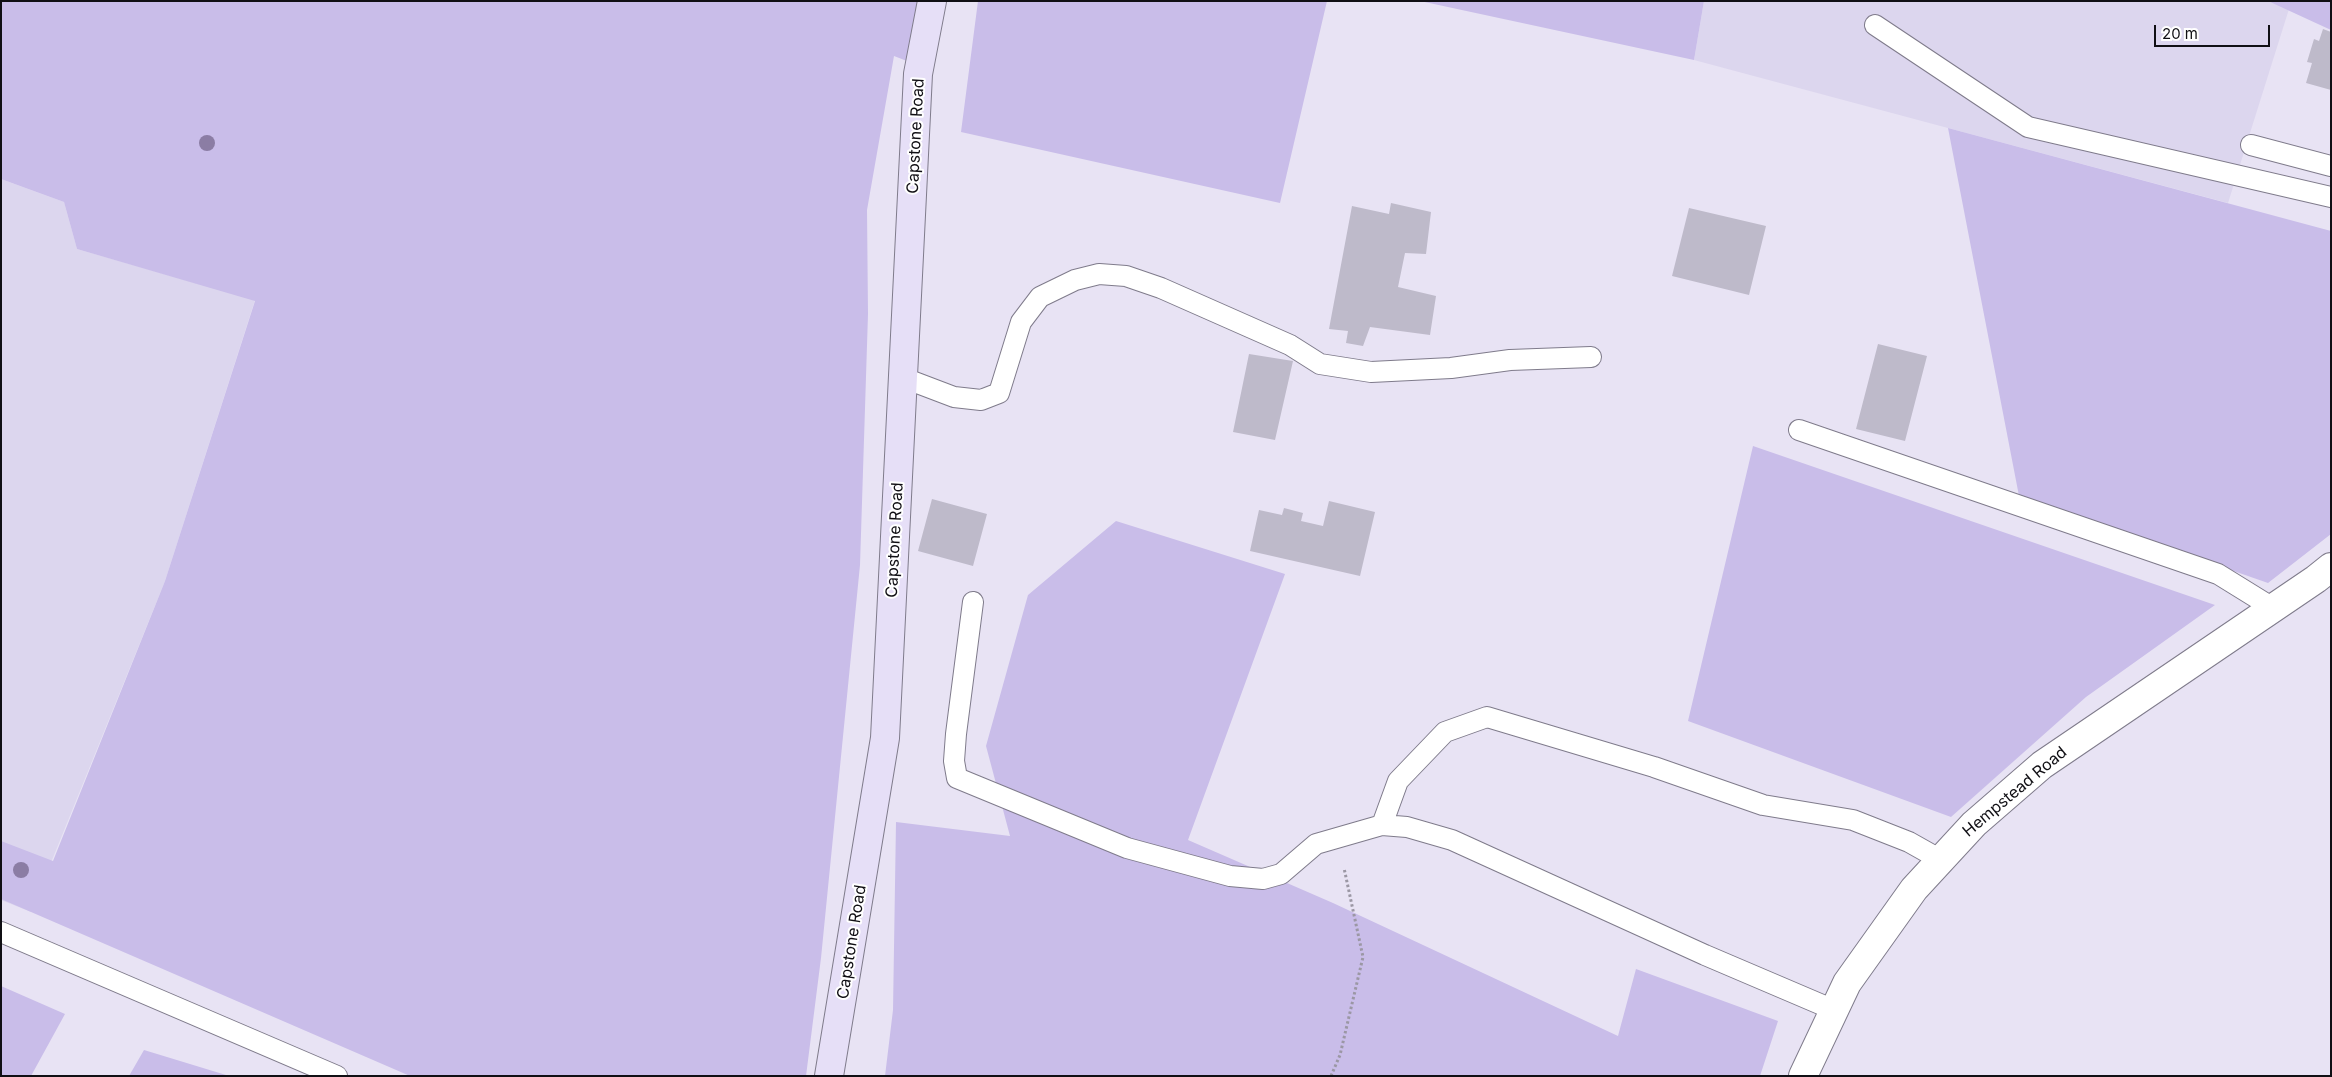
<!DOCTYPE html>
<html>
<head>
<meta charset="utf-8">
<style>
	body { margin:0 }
	#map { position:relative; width:2332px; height:1077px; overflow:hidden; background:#e8e3f4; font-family:Inter,sans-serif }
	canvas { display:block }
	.frame { position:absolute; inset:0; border:2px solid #100f14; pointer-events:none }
	.scale { position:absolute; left:2154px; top:25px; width:116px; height:22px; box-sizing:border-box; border:2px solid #100f14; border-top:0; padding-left:6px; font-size:15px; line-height:18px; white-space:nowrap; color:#100f14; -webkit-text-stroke:4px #fff; paint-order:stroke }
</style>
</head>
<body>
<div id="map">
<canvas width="2332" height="1077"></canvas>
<div class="frame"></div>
<div class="scale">20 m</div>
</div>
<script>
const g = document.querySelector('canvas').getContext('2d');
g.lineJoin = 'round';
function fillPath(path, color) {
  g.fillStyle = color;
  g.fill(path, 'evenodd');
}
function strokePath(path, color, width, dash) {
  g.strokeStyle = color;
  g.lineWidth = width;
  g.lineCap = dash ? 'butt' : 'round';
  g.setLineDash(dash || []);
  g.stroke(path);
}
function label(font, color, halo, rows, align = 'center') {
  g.font = font + ' Inter,sans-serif';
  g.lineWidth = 4;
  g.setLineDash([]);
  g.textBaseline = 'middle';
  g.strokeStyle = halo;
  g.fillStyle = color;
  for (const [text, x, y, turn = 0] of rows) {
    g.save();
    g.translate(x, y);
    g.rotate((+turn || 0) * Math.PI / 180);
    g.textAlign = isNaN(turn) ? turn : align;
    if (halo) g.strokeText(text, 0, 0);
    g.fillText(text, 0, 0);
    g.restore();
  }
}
fillPath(new Path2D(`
	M1704,1H2268L2289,9L2228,203L1694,60Z
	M1,179L64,202L77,249L255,300L165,581L31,912L1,900Z`), '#dcd6ee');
fillPath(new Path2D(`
	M1,1H919L907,61L894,56L867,210L868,314L860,565L821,958L806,1076H410L1,899V841L53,861L165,581L255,301L77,249L64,202L1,179Z
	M978,1H1327L1280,203L961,132Z
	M1420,1H1704L1694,60Z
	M2268,1H2331V30Z
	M1948,128L2331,231V534L2268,583L2019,496Z
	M1753,446L2215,605L2086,697L1951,817L1688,721Z
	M1116,521L1285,574L1188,840L1333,903L1618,1036L1636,969L1778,1021L1760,1076H885L893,1010L896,822L1010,836L986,746L1028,595Z
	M1,986L65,1014L31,1076H1Z
	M144,1050L226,1075V1076H129Z`), '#c9bde9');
fillPath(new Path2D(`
	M2323,29L2331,32V90L2306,83L2312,63L2307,62L2314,39L2319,41Z
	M1391,203L1431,212L1426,254L1405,253L1398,287L1436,296L1430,335L1370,327L1363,346L1346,343L1348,331L1329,329L1352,206L1389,214Z
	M1689,208L1766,226L1749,295L1672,276Z
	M1878,344L1927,356L1905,441L1856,429Z
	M1249,354L1293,361L1275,440L1233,432Z
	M932,499L987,514L973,566L918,551Z
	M1329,501L1375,512L1360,576L1250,551L1259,510L1282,515L1284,508L1303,513L1301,521L1323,526Z`), '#bebaca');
const lane = new Path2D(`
	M1875,25L2028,127L2331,197
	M2251,145L2331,166
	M904,378L954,397L981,400L999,393L1021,322L1040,297L1075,280L1099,274L1126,276L1161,288L1290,345L1320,364L1371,372L1451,368L1510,360L1591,357
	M1799,430L2218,574L2273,608
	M973,602L956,734L954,761L957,778L1127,848L1230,876L1263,879L1281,874L1316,844L1382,825L1407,827L1452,840L1705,955L1834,1010
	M1382,825L1398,781L1445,732L1487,717L1654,767L1763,805L1853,820L1909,842L1941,860
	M1,932L337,1076`);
const street = new Path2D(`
	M1803,1076L1847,983L1914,889L1974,824L2042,765L2316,579L2331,567`);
const secondary = new Path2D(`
	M829,1076L885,738L918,74L932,1`);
strokePath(lane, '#7f7b8b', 22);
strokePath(street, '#7f7b8b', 30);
strokePath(secondary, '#7f7b8b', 30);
strokePath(new Path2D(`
	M1331,1076L1340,1055L1363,957L1344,868`), '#9b97a4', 3, [2.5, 2.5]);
strokePath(lane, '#fff', 20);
strokePath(street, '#fff', 28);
strokePath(secondary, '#e6dff7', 28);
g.fillStyle = '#8b7da4';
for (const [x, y] of [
	[207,143],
	[21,870]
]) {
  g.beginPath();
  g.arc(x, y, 8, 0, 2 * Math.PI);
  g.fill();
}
label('16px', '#100f14', '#fff', [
	["Capstone Road",916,136,-87],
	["Capstone Road",895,540,-87],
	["Hempstead Road",2015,792,-40],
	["Capstone Road",852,942,-81]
]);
</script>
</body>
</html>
